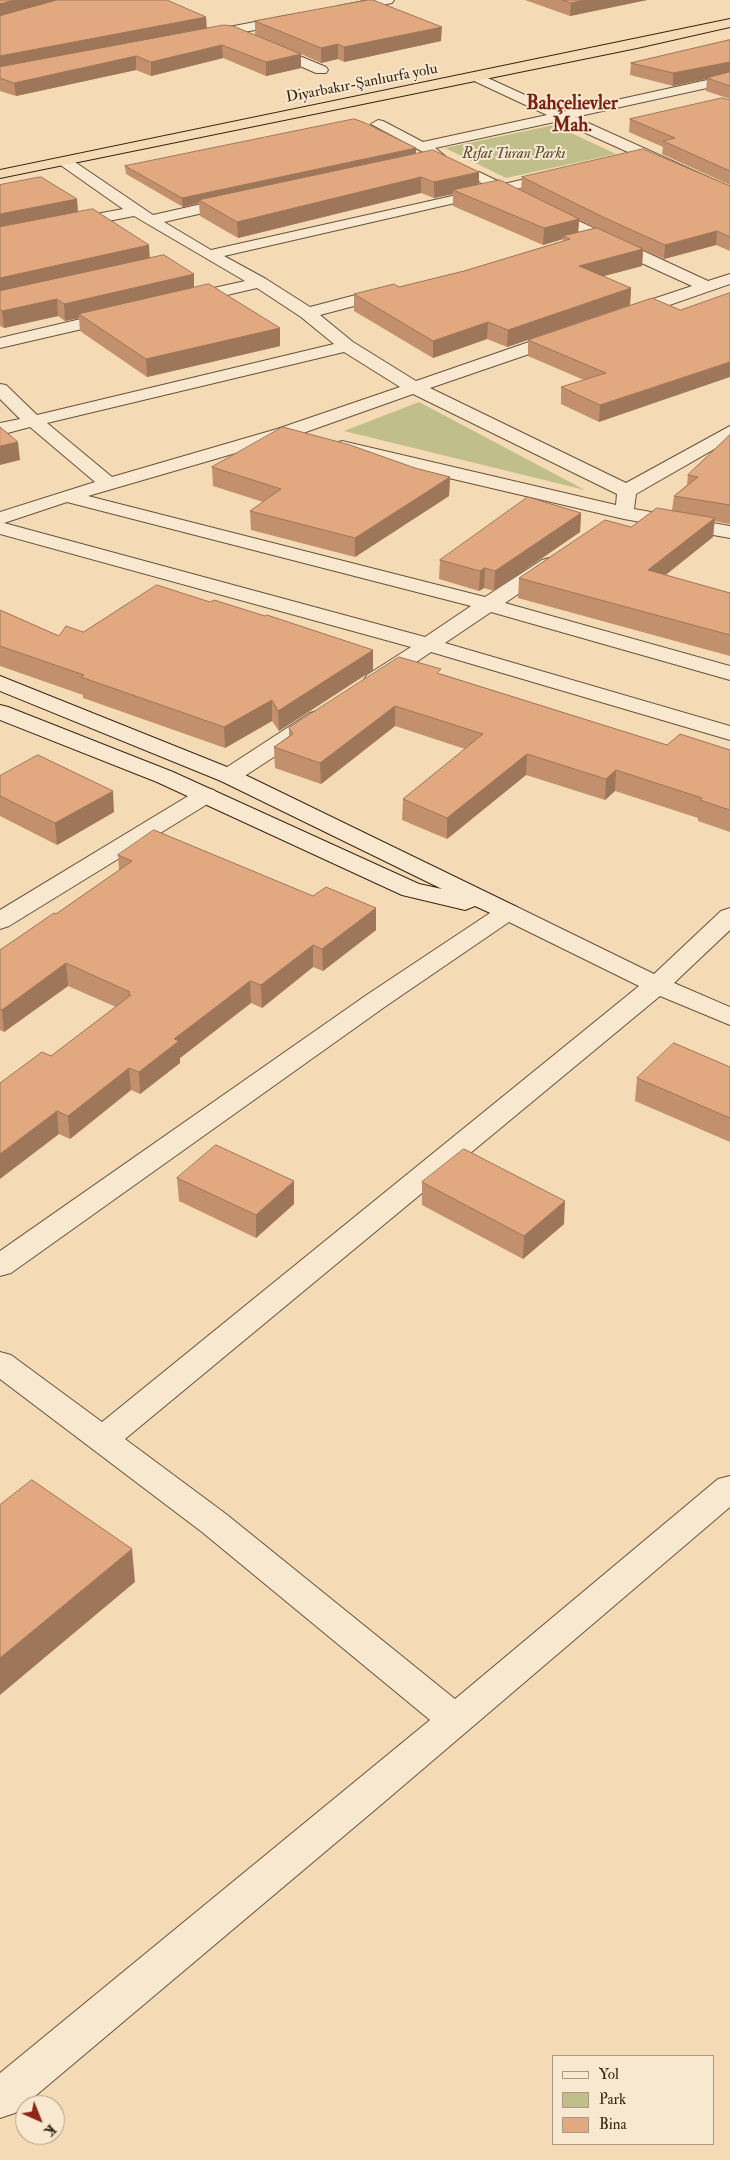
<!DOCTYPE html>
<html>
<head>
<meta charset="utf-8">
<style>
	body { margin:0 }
	#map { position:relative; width:730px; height:2160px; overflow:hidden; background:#f5dbb5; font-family:"IM FELL Double Pica",serif }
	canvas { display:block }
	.legend { position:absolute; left:552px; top:2055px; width:162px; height:90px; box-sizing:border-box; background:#f8e8cf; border:1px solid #aa9a85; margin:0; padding:6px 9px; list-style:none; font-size:15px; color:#362415 }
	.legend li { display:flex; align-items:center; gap:10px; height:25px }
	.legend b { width:25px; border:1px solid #aa9a85 }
	.north { position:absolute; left:15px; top:2095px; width:50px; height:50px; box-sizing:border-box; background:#f8e8cf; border:1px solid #aa9a85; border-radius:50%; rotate:136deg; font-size:14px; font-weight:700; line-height:20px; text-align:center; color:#362415 }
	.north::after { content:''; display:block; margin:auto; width:18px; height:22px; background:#8f2418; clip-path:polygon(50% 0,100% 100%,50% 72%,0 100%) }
</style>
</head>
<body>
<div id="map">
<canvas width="730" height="2160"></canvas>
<ul class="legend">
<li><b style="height:6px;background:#f8e8cf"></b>Yol</li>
<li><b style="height:14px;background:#c0bf8b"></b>Park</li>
<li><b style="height:14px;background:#e2a87f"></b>Bina</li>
</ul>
<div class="north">K</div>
</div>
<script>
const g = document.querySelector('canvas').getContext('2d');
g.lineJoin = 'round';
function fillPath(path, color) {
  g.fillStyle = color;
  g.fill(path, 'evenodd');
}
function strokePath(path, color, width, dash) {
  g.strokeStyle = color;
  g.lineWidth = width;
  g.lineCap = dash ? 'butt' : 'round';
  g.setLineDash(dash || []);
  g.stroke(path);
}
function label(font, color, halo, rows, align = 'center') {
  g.font = font + ' "IM FELL Double Pica",serif';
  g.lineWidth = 4;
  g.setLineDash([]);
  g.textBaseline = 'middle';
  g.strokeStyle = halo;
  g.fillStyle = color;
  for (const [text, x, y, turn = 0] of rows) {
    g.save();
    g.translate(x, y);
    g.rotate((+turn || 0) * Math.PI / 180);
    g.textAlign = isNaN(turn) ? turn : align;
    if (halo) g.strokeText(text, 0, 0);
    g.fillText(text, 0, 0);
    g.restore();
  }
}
fillPath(new Path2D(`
	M554,125L616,154L506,178L445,148Z
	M419,402L585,490L344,431Z`), '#c0bf8b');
const street = new Path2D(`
	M369,0H394L392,3L343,13L337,9L339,6Z
	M291,15L296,16L297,19L296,22L203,40L196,36L203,32Z
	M266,42L326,67L328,70L326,73H316L261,49L259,46Z
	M477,73L562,112L730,75V83L575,117L730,187V198L559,121L435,148L445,156L438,160L371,124L378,120L383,121L423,142L547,115L472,80L470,77L472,74Z
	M64,157L69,158L153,215L237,196L242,198L245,201L242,204L164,222L211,250L488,188L472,176L479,172L504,184L559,171L564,172L566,175L564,178L224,256L266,279L310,307L390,286L396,287L398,291L396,295L320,315L353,342L416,381L558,332H570L573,336L570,340L430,388L626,483L730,426V440L636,494L634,509L730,526V538L624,519L342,453L335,451L333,447L335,443L342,441L616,505L617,494L413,394L303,433L305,436L303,440L296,442L284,439L88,496L485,597L542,560L549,558L556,560L559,564L556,568L505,603L730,666V680L491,612L445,643L730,726V740L431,652L383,685L375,687L367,685L364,680L367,675L411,647L0,534V512L95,482L30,427L0,435V423L20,419L0,399V384L6,385L37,415L334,344L301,317L257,288L184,305L178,304L176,300L178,296L245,281L134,216L0,242V232L123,209L59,164L57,161ZM344,352L400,387L277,429L112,477L47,423ZM67,502L471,606L425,637L4,523Z
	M544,205L708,281L730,274V284L632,318H620L618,314L620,310L692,286L591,240L539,213L536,210L539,207Z
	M115,311L121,312L123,316L121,320L0,348V338Z
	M318,711L326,713L329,718L326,723L237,781L229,783L221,781L217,776L221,771L310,713Z
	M206,788L214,790L218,795L214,800L9,926L0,929V910L198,790Z
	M508,904L517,907L654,974L721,911L730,908V930L674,983L730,1007V1025L660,996L125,1439L226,1514L455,1699L718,1479L730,1476V1507L383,1803L15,2113L0,2118V2073L430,1720L202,1532L0,1379V1352L11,1355L102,1422L639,986L509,922L386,1006L11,1273L0,1276V1251L368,994L499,907Z`);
const secondary = new Path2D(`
	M0,676L237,771L517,907L521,912L517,917L508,920L499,917L475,906L465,910L402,895L157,782L0,720V705L8,707L173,772L419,884L442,889L221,781L0,691Z`);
const highway = new Path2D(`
	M730,19V27L637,48L0,178V170Z`);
strokePath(street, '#66523d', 2);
strokePath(secondary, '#362415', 2);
strokePath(highway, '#362415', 2);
fillPath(street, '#f8e8cf');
fillPath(secondary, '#f8e8cf');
fillPath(highway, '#f5dbb5');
fillPath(new Path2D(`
	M0,0L255,35V21L441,41L344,62L338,59L321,63L301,54V68L266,76L223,58L151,76L136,70L16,96L0,91Z
	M525,0H647L570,16Z
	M730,40V99L706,91L707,79L673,86L630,75L631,63Z
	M730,100V185L662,154L663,147L629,132L630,119Z
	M416,153L479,185L521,191L522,177L730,186V251L716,245L664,259L643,250L642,266L603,276L631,288L630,305L507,347L487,339L433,358L354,311V294L399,287L464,271L563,241V239L543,245L453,206V194L434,198L421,193L238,238L200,216L199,203L183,207L126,174L125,166ZM579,220L595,228L578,232Z
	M0,185L77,199L78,212L149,245V258L280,346L147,377L80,331L79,318L65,321L58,316L4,328L0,326Z
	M680,310L599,422L561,404V387L584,380L528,356V340Z
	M730,435V523L729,524L714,521L713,537L665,575L730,593V656L518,598L519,578L631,527L672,510L674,496L687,485L688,475Z
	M212,467L415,468L450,477L449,496L355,557L251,530L250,511L263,502L213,486Z
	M581,513L580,532L494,591L484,588L479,591L439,579L440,560Z
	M0,610L59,636L83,632L373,670L279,731L272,721L225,748L83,698V695L0,666Z
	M441,674L667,745L730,750V832L698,821V818L615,791L605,800L526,775L447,839L402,820L403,799L465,749L395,726L321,784L275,768L274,747L289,736V728Z
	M0,776L114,812L57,845L0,816Z
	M118,855L376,930L323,971L313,967L262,1008L251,1003L180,1058V1063L140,1094L131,1090L70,1139L59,1134L51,1056L116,1007L68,986L4,1032L0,1030V950L56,914L119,870Z
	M730,1067V1142L635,1101L637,1078Z
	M177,1178L294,1181V1204L256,1238L179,1201Z
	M422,1182L564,1224L523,1259L422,1205Z`), '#c2906d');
fillPath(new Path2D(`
	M14,0H61L0,17V4Z
	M584,0H647L570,16L571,3Z
	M206,17L207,30L0,70V56Z
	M442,27L441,41L344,62V47Z
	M338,44V59L321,63V48Z
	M222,45L223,58L151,76V62Z
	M301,54V68L266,76V62Z
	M136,56V70L16,96L14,83Z
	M730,62V74L673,86V73Z
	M416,148V156L199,200V203L183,207L182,198Z
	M479,172V188L453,190V194L434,198V182Z
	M421,177V193L238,238L237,222Z
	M77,199L78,216L0,230V214Z
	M579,219L578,235L563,236V239L543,245L544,228Z
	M717,231L716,245L664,259L665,245Z
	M149,245L150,261L0,295V278Z
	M643,249L642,266L578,283L579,266Z
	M194,274V291L79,314V318L65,321L64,304Z
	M631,288L630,305L507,347L508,330Z
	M57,299L58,316L4,328L2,311Z
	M488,322L487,339L433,358V341Z
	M280,328V346L147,377L146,359Z
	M730,362V377L599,422L600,405Z
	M18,442L20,460L0,465V446Z
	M450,477L449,496L355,557V538Z
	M581,513L580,532L494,591L495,571Z
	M715,518L713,537L647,590L648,570Z
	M485,568L484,588L479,591L480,571Z
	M373,650V670L279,731L278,711Z
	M272,700V721L225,748L224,727Z
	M395,706V726L321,784L320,763Z
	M527,754L526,775L447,839V818Z
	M616,770L615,791L605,800L606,779Z
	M113,791L114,812L57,845L55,823Z
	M376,908V930L323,971L322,949Z
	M313,945V967L262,1008L261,985Z
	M66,963L68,986L4,1032L2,1010Z
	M250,981L251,1003L180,1058V1063L140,1094L139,1072L174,1039Z
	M129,1068L131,1090L70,1139L68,1116Z
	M57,1111L59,1134L0,1179V1154Z
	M294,1181V1204L256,1238V1215Z
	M565,1201L564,1224L523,1259L524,1236Z
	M132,1549L135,1582L0,1695V1658Z`), '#9e7659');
const building = new Path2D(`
	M0,0H14L0,4Z
	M57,0H167L206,17L0,56V16Z
	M368,0H373L442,27L344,47L338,44L321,48L255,21Z
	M563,0H584L571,3Z
	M224,25L233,26L301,54L266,62L222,45L151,62L136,56L14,83L0,78V67Z
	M730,40V62L673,73L631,63Z
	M730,72V86L707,78Z
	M722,98L730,100V171L663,141L675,138L630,119Z
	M354,119L363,122L416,148L182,198L125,166Z
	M643,149L730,186V237L717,231L665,245L605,218L522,177Z
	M433,150L479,172L434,182L421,177L237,222L199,200Z
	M41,177L77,199L0,214V185Z
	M500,180L579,219L544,228L453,190Z
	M93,209L149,245L0,278V227Z
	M597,228L643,249L579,266L631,288L508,330L488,322L433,341L354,294L394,284L399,287L464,271L570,239L563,236Z
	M164,255L194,274L64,304L57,299L2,311L0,309V291Z
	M209,284L280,328L146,359L79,314Z
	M730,293V362L600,405L561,387L606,373L528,340L652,298L680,310Z
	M0,427L18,442L0,446Z
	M283,427L350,445L415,468L450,477L355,538L250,511L281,489L212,467Z
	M730,435V505L674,496L698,477L688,475Z
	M528,497L581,513L495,571L485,568L480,571L440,560Z
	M657,508L715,518L648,570L730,593V635L519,578L605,520L631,527Z
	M157,585L210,602L214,600L265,616L267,615L373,650L278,711L272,700L224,727L81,677L84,675L0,646V610L59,636L66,626L83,632Z
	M399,657L441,669L437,673L667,745L680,734L730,750V810L700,800L702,798L616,770L606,779L527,754L447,818L403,799L483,734L395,706L320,763L274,747L293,734L289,728Z
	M38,755L113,791L55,823L0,796V776Z
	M154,830L313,896L326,887L376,908L322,949L313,945L261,985L250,981L174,1039L179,1041L139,1072L129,1068L68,1116L57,1111L0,1154V1083L42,1052L51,1056L131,995L128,994L130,992L66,963L2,1010L0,1009V950L54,913L56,914L132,861L118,855Z
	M674,1043L730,1067V1118L637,1078Z
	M216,1145L294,1181L256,1215L177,1178Z
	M464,1149L565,1201L524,1236L422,1182Z
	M32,1480L132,1549L0,1658V1505Z`);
fillPath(building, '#e2a87f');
strokePath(building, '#9e7659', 1);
label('15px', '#362415', '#f8e8cf', [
	["Diyarbakır-Şanlıurfa yolu",362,84,-11]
]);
label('italic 15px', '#584b32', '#f8e8cf', [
	["Rıfat Turan Parkı",514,155]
]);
label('bold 19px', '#7a1f14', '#f8e8cf', [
	["Bahçelievler",572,105],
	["Mah.",572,127]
]);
</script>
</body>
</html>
